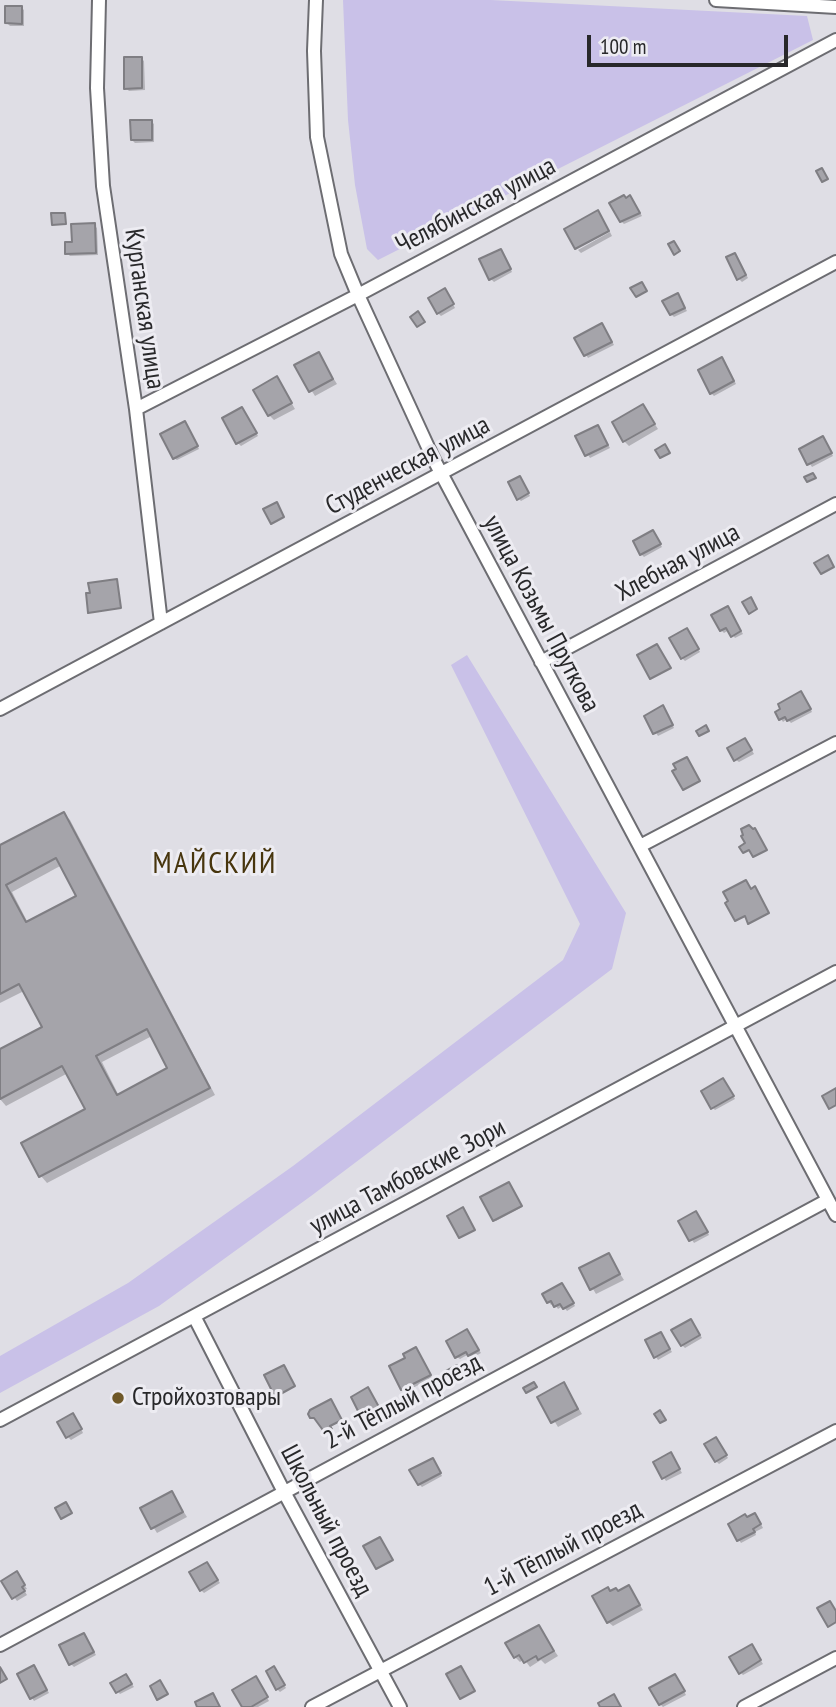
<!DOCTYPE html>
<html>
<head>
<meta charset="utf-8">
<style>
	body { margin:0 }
	#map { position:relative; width:836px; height:1707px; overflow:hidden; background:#dfdee5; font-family:"PT Sans Narrow",sans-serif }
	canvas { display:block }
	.scale { position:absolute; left:587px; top:35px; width:201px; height:32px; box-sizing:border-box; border:4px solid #28282a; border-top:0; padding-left:9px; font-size:21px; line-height:24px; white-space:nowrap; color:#28282a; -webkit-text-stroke:5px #edecf2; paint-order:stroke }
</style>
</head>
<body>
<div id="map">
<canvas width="836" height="1707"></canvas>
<div class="scale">100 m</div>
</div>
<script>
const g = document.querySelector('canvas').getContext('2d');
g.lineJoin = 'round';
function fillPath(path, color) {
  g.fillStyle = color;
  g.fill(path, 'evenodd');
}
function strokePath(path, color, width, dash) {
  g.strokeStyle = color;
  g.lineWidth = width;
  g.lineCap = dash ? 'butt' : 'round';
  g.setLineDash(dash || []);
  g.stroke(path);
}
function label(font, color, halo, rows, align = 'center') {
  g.font = font + ' "PT Sans Narrow",sans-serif';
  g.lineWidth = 6;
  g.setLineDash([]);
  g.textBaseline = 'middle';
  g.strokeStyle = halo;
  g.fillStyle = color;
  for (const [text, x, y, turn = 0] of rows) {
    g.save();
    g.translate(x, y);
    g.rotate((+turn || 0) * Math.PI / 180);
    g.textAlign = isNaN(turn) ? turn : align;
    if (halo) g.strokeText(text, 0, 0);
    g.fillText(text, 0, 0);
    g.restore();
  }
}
fillPath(new Path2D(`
	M343,0H491L807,16L813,40L378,260L367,249L355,185L348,120Z
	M467,655L626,913L612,969L311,1196L159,1306L0,1393V1356L128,1283L293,1166L563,960L580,924L451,665Z`), '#c9c1e8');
fillPath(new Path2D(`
	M21,7L24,10V26H10L7,23Z
	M141,58L144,61L145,90L129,91L126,88Z
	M151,121L154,124V142L135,143L132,140Z
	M627,200H633L642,216L624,224L621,221Z
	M94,225L97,228L98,255L70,256L67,253L74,244Z
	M610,232L612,236L581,253L578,250Z
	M503,254L512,272L494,282L491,279Z
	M737,257L748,278L742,282L739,279Z
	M447,293L455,308L441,316L438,313Z
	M678,295L687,311L674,317L671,314Z
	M605,328L614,345L588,358L577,339Z
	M318,354L337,384L315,396L296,366Z
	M725,362L736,384L714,396L711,393Z
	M277,379L295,409L274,420L269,415Z
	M643,406L658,429L629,446L624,441Z
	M242,409L258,436L241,446L238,443Z
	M187,426L199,449L177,460L174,458Z
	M600,430L610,448L590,458L577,437Z
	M825,441L833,456L812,467L801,450Z
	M522,481L530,496L521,501L518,498Z
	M653,532L662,547L644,557L641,554Z
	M730,611L743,634L735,638L729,630L724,633L721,630Z
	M689,633L700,652L685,661L682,658Z
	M804,696L812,712L791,723L787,719L783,722L781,719Z
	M665,710L674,728L658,736L646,716Z
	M748,743L754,754L739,762L736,760Z
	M64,814L70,820L215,1095L47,1183L41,1176L23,1143L87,1110L68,1073L6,1106L0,1099V1051L44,1028L24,991L0,1003V847ZM62,865L79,897L28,923L12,892ZM152,1036L170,1069L119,1096L102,1062Z
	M726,1083L735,1099L715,1110L712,1107Z
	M509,1184L522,1207L496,1221L495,1220Z
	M699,1216L709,1235L694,1243L681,1222Z
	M608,1255L624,1280L596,1294L581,1269Z
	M565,1288L575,1306L567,1311L563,1306L558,1309L554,1303L551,1305L544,1295Z
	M694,1324L702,1338L685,1348L682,1345Z
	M467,1331L481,1353L472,1358L469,1354L460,1359L457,1357Z
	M661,1334L672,1352L658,1360L656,1357Z
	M419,1352L432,1378L405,1392L403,1389Z
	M564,1384L582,1414L558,1427L540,1398Z
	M371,1392L380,1410L366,1418L363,1416Z
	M76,1418L83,1433L71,1440L68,1437Z
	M716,1439L728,1458L719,1464L716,1461Z
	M671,1454L682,1473L666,1481L664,1478Z
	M435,1463L442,1476L422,1487L419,1484Z
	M172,1493L187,1517L157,1533L142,1509Z
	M758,1518L763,1528L755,1532L756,1535L741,1543L739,1540L748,1519Z
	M207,1564L220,1583L204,1593L201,1590Z
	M19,1576L27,1589L24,1590L27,1595L17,1601L3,1582Z
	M629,1587L643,1610L613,1626L608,1622L611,1592L619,1593Z
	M539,1628L558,1656L545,1664L541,1660L530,1667L524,1659L520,1662L515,1657Z
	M86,1638L96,1655L74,1667L71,1664Z
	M754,1649L763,1664L743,1675L740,1672Z
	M274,1668L286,1688L280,1692L277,1689Z
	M36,1670L49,1693L34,1701L32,1698Z
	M126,1676L134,1687L120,1694L118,1692Z
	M677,1679L686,1695L663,1707L660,1704Z
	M258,1681L269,1701L258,1707H244Z`), '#0003');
const building = new Path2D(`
	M5,6H22V24L5,23Z
	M124,57H142V88L124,89Z
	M130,120H152V140H131Z
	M822,168L828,179L822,182L816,171Z
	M624,195L626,198L630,195L640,213L620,222L609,203Z
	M598,210L609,231L575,249L564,229Z
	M51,213H65L66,224L52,225Z
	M95,223L96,253L65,254V242H72L71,224Z
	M674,241L680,251L674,255L668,244Z
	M501,249L511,269L489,280L479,259Z
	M735,253L746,275L737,280L726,257Z
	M642,282L647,291L636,297L630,288Z
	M445,288L454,304L437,314L428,298Z
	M678,293L685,308L670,315L662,301Z
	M418,311L425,322L417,327L410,317Z
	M602,323L612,342L584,356L574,338Z
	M319,352L333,379L309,392L294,365Z
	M722,357L734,381L710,394L698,370Z
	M277,376L292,403L268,416L253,390Z
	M643,404L655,424L623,442L612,422Z
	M242,407L257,433L236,444L222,418Z
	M185,421L198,446L173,459L160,434Z
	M598,425L608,445L585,456L575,436Z
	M823,436L832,453L807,465L799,449Z
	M665,444L670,453L660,458L655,450Z
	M813,473L816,478L807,482L804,477Z
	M520,476L529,493L517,500L508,482Z
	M277,502L284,517L271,524L263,509Z
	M653,530L661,544L640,555L633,541Z
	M828,555L834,567L821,574L814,563Z
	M117,579L121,608L88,613L86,593H90L88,583Z
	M751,597L757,609L749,614L742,602Z
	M728,606L741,631L731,637L726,628L720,631L711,615Z
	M687,628L699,649L681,659L669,638Z
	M657,644L671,668L650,679L637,655Z
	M801,691L811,709L787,721L785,717L779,720L775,712L780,709L778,704Z
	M663,705L673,725L653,734L644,716Z
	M706,725L709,731L699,736L696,731Z
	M745,738L752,750L734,761L727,748Z
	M687,757L700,781L683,790L672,771L676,769L673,764Z
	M64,812L210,1088L39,1177L21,1143L85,1109L62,1066L0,1099V1049L42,1027L19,984L0,994V845ZM56,858L76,896L26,922L6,885ZM147,1029L167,1068L117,1095L96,1056Z
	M749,825L753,829L755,828L767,850L753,857L749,850L743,853L739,847L745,843L741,836L743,835L741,829Z
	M746,880L751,889L755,886L769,913L748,924L745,916L735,921L725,903L728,901L723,892Z
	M723,1078L734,1096L711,1109L701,1091Z
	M836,1088V1105L829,1109L822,1096Z
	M509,1182L522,1206L493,1221L480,1197Z
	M463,1207L475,1230L459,1238L447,1216Z
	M696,1211L708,1232L689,1241L678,1221Z
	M609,1253L620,1274L590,1290L579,1268Z
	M562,1283L574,1303L563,1309L560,1304L554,1307L551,1301L547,1303L542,1294Z
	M691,1319L700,1335L681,1346L671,1330Z
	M467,1329L479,1350L468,1356L466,1352L455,1358L446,1341Z
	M661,1332L670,1349L654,1358L645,1340Z
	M416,1347L431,1375L401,1390L389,1366L405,1358L403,1354Z
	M284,1365L295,1386L275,1397L264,1375Z
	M457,1365L460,1371L449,1377L446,1371Z
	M534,1382L537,1387L526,1393L523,1388Z
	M564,1382L578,1409L551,1423L537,1397Z
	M368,1387L379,1407L361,1417L351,1397Z
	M331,1399L342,1420L330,1426L332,1429L325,1433L314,1418H310L308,1414L310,1410Z
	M660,1410L666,1420L660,1423L654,1414Z
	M73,1413L82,1429L66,1438L57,1422Z
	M716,1437L727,1455L715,1462L704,1444Z
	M671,1452L680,1469L662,1479L653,1462Z
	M433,1458L441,1473L418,1485L409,1470Z
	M172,1491L183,1512L151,1529L140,1508Z
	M66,1502L72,1513L61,1519L55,1508Z
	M755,1513L761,1524L753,1529L755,1532L737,1541L728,1524L745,1514L747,1517Z
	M380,1537L393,1560L376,1569L363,1546Z
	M207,1562L218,1580L200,1591L189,1572Z
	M17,1571L25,1585L22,1587L25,1591L12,1599L1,1581Z
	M629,1585L640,1605L607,1623L592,1596L608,1587L610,1591L616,1588L618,1591Z
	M830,1601L836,1611V1622L828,1627L817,1608Z
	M539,1625L554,1651L538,1660L536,1656L524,1663L519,1655L514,1658L505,1643Z
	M84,1633L94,1652L69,1665L59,1645Z
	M752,1644L761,1660L739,1674L729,1657Z
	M34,1665L47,1690L30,1699L17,1674Z
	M274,1666L285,1685L276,1690L266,1671Z
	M461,1666L475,1691L460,1699L446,1674Z
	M0,1667L7,1679L0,1683Z
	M126,1674L132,1684L116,1693L110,1683Z
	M675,1674L685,1691L659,1705L649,1688Z
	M256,1676L268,1697L251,1707H242L232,1690Z
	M160,1680L168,1694L157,1700L150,1686Z
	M213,1693L220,1707H197L195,1702Z
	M614,1694L621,1707H600L598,1703Z`);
fillPath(building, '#a5a4aa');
strokePath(building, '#7f7e83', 2);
const minor = new Path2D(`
	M99,0L97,88L103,186L136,409L161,623
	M316,0L314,51L317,137L341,254L358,295L433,458L836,1215
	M716,0L836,7
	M136,409L358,295L836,40
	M541,662L836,504
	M0,709L836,262
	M640,846L836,743
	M195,1318L284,1492L400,1707
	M0,1420L836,972
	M0,1645L828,1200
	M312,1707L836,1431
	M744,1707L836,1658`);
strokePath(minor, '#6d6d72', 16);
strokePath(minor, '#fff', 12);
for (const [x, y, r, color] of [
	[118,1398,7,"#6f5828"]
]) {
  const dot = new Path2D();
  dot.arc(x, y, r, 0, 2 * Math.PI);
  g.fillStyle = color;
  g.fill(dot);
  strokePath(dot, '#edecf2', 2.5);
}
label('26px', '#28282a', '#edecf2', [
	["Челябинская улица",476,206,-28],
	["Курганская улица",144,309,82],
	["Студенческая улица",408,466,-28],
	["Хлебная улица",678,563,-28],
	["улица Козьмы Пруткова",541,614,62],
	["улица Тамбовские Зори",408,1177,-28],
	["2-й Тёплый проезд",403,1402,-28],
	["Школьный проезд",326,1521,62],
	["1-й Тёплый проезд",563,1549,-28]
]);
label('26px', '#28282a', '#edecf2', [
	["Стройхозтовары",132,1398]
], 'left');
g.letterSpacing = '2px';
label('30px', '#47350d', '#edecf2', [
	["МАЙСКИЙ",215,864]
]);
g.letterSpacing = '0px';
</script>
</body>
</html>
